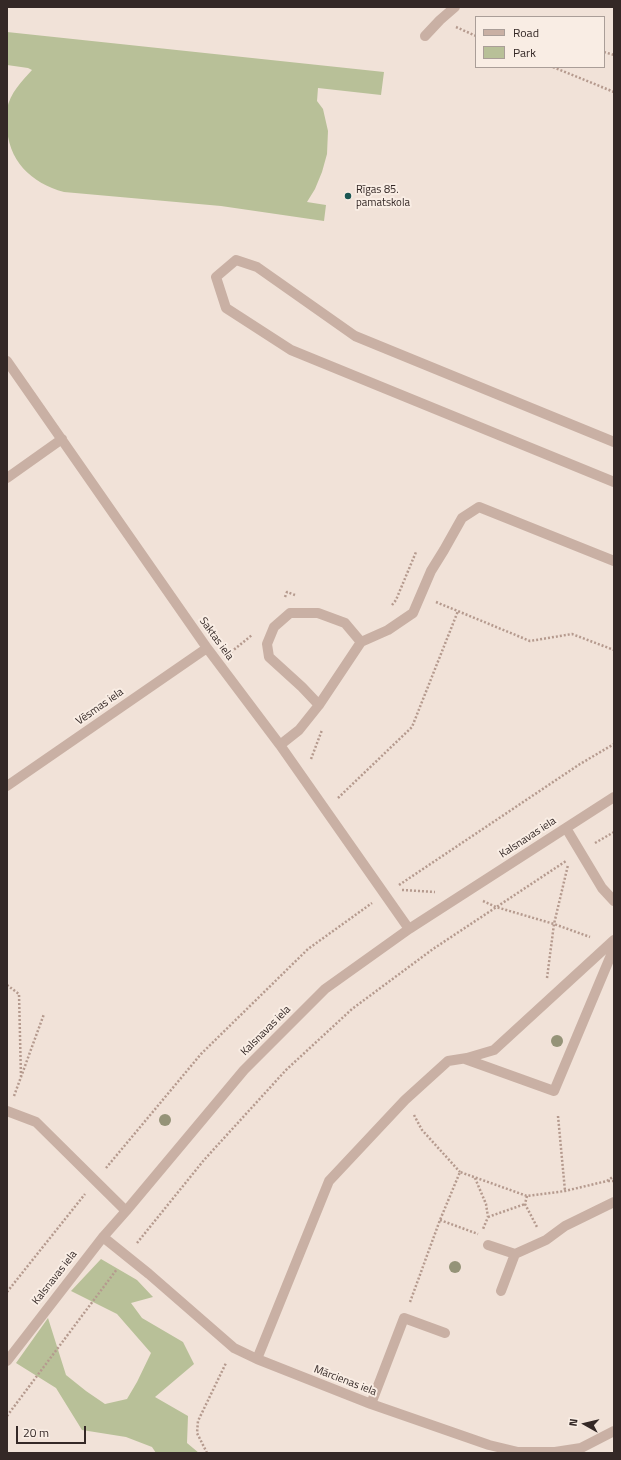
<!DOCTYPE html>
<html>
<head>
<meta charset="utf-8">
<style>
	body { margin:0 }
	#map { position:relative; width:621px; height:1460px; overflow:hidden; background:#f1e2d8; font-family:"Titillium Web",sans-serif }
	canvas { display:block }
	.frame { position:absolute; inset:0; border:8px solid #342826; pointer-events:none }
	.legend { position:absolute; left:475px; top:16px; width:130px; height:52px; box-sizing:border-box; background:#f9ede4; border:1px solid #aa9e98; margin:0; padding:5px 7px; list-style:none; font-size:12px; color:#342826 }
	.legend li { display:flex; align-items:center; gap:8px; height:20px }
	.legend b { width:20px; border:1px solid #aa9e98 }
	.north { position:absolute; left:565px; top:1404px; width:40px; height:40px; -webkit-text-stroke:3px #f9ede4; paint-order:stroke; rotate:278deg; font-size:11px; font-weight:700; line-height:16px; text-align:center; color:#342826 }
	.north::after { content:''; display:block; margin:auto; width:14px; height:18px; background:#342826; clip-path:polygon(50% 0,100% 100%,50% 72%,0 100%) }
	.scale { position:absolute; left:16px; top:1426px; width:70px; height:18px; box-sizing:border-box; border:2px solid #342826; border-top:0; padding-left:5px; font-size:12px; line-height:14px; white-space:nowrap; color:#342826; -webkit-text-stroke:3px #f9ede4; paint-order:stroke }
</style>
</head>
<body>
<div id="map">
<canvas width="621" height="1460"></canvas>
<div class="frame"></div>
<ul class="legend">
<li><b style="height:5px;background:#c9b0a4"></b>Road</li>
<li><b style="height:11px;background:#b8c098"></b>Park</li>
</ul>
<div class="north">N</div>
<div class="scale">20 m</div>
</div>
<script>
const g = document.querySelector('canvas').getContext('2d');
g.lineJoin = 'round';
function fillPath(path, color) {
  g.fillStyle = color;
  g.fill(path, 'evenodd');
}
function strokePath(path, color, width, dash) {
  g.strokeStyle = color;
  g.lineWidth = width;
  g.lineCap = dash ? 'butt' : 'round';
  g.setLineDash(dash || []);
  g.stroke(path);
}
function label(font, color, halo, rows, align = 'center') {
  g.font = font + ' "Titillium Web",sans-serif';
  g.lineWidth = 4;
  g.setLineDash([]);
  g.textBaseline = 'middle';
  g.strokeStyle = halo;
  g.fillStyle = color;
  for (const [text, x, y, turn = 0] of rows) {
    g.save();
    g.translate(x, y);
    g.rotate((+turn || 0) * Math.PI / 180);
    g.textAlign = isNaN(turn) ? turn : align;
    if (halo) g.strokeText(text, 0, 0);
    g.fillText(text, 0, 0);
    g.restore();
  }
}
fillPath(new Path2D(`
	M7,32L384,72L381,95L318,88L317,101L323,109L328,131L327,154L322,172L315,189L307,202L326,205L324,221L221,206L64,192C31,183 7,160 7,124C7,119 6,113 7,109C10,93 22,81 32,70L28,68L7,65Z
	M101,1259L137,1280L153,1297L131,1303L142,1318L183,1342L194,1364L155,1397L188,1416L187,1443L199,1453H156L152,1447L126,1437L82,1430L56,1388L16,1363L48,1318L66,1375L86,1391L105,1404L127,1399L137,1382L151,1353L117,1314L71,1291Z`), '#b8c098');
strokePath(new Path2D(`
	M456,27L476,36
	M604,52L614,55
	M553,67L614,92
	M285,597L287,592L295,595
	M436,602L530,641L572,634L614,650
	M392,605L396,600L416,552
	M231,652L252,635
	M311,759L322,730
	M338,798L412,727L458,611
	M595,843L614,832
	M399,885L580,764L614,744
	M402,890L435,892
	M483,901L496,907L554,924L590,937
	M547,978L554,924L568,865
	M7,985L19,994L21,1078
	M14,1096L44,1014
	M414,1115L422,1130L460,1172
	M558,1116L565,1191
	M106,1168L201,1054L308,949L372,903
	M475,1178L486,1204L488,1217L483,1229
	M608,1181H614
	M527,1196L525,1204L537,1227
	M488,1217L525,1204
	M440,1220L478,1234
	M137,1243L204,1160L286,1070L352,1009L433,949L566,861
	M7,1292L85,1194
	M410,1302L440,1220L460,1172L527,1196L565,1191L607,1181L614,1176
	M7,1416L117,1269
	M207,1453L197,1433L198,1421L226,1363`), '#b59a8e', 2.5, [2, 2]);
strokePath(new Path2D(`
	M425,36L440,20L455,7
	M7,361L207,648L280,745L409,929
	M614,442L355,336L257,267L236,260L216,277L226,308L291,350L614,482
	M7,478L62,439
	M319,705L302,687L269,657L267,644L274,627L290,613H318L345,623L361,642
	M280,745L299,730L319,705L361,642L388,630L413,613L431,571L444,550L462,518L479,507L614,561
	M7,786L207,648
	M566,828L602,888L614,901
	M465,1059L554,1091L614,948
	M7,1111L36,1122L126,1211
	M103,1237L149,1274L234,1348L257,1359L371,1404L489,1445L518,1452H555L581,1448L614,1431
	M488,1245L515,1254L501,1291
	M515,1254L546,1240L565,1226L614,1202
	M257,1359L329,1181L405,1100L448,1061L467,1058L494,1050L614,940
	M7,1361L103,1237L126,1211L244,1070L325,989L409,929L614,797
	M371,1404L404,1318L445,1333`), '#c9b0a4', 10);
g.fillStyle = '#959378';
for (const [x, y] of [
	[557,1041],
	[165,1120],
	[455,1267]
]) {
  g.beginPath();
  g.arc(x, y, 6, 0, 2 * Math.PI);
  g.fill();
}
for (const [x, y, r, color] of [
	[348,196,4,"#1b5652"]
]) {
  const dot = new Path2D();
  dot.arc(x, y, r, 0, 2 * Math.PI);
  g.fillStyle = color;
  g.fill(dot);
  strokePath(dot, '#f9ede4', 1.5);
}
label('11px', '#342826', '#f9ede4', [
	["Rīgas 85.",356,190],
	["pamatskola",356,203]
], 'left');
label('11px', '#342826', '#f9ede4', [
	["Saktas iela",216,639,54],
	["Vēsmas iela",100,707,-35],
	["Kalsnavas iela",528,838,-33],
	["Kalsnavas iela",266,1031,-45],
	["Kalsnavas iela",55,1278,-52],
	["Mārcienas iela",345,1381,21]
]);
</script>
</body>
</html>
